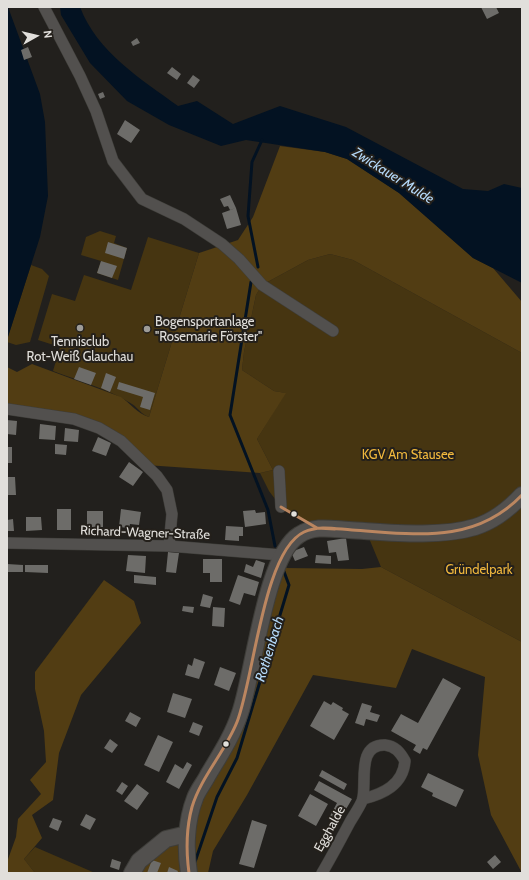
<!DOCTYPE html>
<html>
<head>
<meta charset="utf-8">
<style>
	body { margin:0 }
	#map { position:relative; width:529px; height:880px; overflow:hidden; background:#22201d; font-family:Cabin,sans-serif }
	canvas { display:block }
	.frame { position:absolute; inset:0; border:8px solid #e1dfdb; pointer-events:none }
	.north { position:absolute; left:16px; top:16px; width:40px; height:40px; -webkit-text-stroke:3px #24201b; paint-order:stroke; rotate:82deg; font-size:11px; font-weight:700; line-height:16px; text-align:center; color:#e1dfdb }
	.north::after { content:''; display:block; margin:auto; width:14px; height:18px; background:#e1dfdb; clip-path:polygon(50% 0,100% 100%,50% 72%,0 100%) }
</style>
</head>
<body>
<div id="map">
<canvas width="529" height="880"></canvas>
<div class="frame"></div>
<div class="north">N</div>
</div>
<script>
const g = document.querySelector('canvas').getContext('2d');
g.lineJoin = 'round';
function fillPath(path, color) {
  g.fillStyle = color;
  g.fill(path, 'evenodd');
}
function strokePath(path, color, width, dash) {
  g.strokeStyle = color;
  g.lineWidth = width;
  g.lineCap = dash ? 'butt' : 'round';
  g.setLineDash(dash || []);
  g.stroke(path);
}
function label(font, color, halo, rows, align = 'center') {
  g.font = font + ' Cabin,sans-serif';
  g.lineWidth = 4;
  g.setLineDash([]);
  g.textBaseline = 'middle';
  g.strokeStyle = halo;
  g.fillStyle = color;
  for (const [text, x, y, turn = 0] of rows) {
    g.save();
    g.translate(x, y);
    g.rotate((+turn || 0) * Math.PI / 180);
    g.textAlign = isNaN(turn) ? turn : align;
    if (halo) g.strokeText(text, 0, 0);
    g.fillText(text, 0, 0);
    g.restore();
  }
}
fillPath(new Path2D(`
	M100,231L116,236L114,243L127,248L118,280L97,273L101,261L81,255L86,237Z
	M148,237L199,253L149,417C141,414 139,409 132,404C111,390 77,380 53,371L60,347L38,340L52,294L75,301L84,275L131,290Z
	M330,254L353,260L522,353V642L381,567L366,531L317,528L281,507L269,491L260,473L273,470L257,439L285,393L274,391L242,370L244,352L256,295L262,285L308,260Z
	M31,265L42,269L49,276L30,342L16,345L7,342V340Z
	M35,847L95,873H35L24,859Z`), '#463511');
fillPath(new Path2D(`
	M280,146L325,152L347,159L399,193L473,258L493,268L522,302V353L353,260L330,254L308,260L262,285L256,295L244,352L242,370L274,391L286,393L257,439L273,470L260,473L146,465L99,428L7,409V367L17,372L32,364L121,397C130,403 138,414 149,417L199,253L238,240L253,217Z
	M381,567L522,642V873L491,815L478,755L485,677L412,649L396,688L313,675L247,795L213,851L208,873H132L187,834L225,746L284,568L362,569Z
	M104,580L134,601L141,623L81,695L59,753L53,800L32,815L42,838L24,859L35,873H7V862L16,837L18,819L41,794L30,780L46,762L44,731L35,689V672Z`), '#523d13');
fillPath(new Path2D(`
	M7,7H8L40,94L45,122L48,196L40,237L7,340Z
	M60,7H80C97,52 141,79 178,106L197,101L233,124L280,106L346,127L463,189L488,191L504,184L522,188V283L473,258L399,193L347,159L325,152L246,140L221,146L169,125L127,101L90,63L61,15Z`), '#031222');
strokePath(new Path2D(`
	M258,267L248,216L252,162L262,140
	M251,282L230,415L268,510L275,546
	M195,862L217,797L237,758L289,585L283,569`), '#031222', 3);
fillPath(new Path2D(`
	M481,7H496L499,13L487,19Z
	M137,38L140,43L133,46L131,42Z
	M28,47L32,57L24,60L21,50Z
	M172,67L181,74L177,80L167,73Z
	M193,75L200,80L194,88L187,83Z
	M103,92L105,97L100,99L98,94Z
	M125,120L140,130L131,143L117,134Z
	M230,195L236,208L230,210L228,206L224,207L220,199Z
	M236,208L241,225L227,229L222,213Z
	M108,242L127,248L124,259L105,253Z
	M101,261L117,266L112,278L97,273Z
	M79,367L96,373L91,385L74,379Z
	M106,373L116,377L110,392L101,388Z
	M119,382L155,393L150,410L140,407L143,397L117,389Z
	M7,420L17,421L16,435L7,434Z
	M40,424L56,426L55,440L39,439Z
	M65,428L79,430L78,442L64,441Z
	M98,437L111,443L106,456L92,451Z
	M55,444L67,445L66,455L55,454Z
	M7,447H12V463H7Z
	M129,462L143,472L133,486L119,477Z
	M7,477H15L16,495H7Z
	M57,509H71V530H57Z
	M121,509L141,512L139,525L130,524L129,528L119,527Z
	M255,510L256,513L265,512L266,524L245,527L243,511Z
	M87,511H103V527H87Z
	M26,517H41L42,530L26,531Z
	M13,519L14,531H7V520Z
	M226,526L243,527V536H239V541L225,540Z
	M346,538L349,560L338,561L336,552L329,553L327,541Z
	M304,547L308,556L295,561L291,552Z
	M168,552L179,553L176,573L166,572Z
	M128,555L146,556L145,573L126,571Z
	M316,555L331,556V564L315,563Z
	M203,559H222V582H210V573H203Z
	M256,560L265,563L261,578L244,572L246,564L253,567Z
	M7,564L23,565V572H7Z
	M25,565H48V573L25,572Z
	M134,575L156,577V585L134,583Z
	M238,575L259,582L255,596L244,593L240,605L229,601Z
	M203,594L213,597L210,608L200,606Z
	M183,606L194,607L193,613L182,611Z
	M213,607L225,608L224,627L212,626Z
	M194,658L205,662L199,679L185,675L188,664L192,666Z
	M220,667L236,673L229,691L214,685Z
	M443,678L461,688L427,750L423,748L420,754L413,750L416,745L391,731L401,714L418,723Z
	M173,693L192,699L185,718L167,712Z
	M324,701L331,705L333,702L343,708L342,710L349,714L334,740L310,726Z
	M362,703L372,706L370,712L380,715L377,722L366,719L364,726L355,723Z
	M130,712L141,718L136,727L125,721Z
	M193,722L203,726L199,736L189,732Z
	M158,735L173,742L159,772L144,765Z
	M110,739L118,745L112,753L104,748Z
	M187,762L192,765L179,789L166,782L175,764L183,769Z
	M322,770L347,784L344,790L319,776Z
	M428,773L464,790L456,807L432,796L433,793L421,787Z
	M319,781L352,799L339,821L330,816L337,803L314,790Z
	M122,782L128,786L122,795L116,791Z
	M137,784L149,793L137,810L124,801Z
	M310,794L328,804L316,826L298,816Z
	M86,814L96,819L90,830L80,825Z
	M53,818L62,821L58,831L49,827Z
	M252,820L267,825L254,868L239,864Z
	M495,855L501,862L493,869L487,862Z
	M112,859L121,862L119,870L110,867Z
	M152,860L161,863L157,873H147Z
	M169,867L178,871L177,873H167Z`), '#6d6c69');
const street = new Path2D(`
	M44,7L80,76L96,111L113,161L142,199L184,219L222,244L239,259L262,285L333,331
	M7,409L74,419L99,428L121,441L157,476L167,490L172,514L169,546
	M279,471L281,507
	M7,543L169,546L281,555
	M322,873C332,856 341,839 350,822C354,815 359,808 362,801C368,786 355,744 385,745C395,746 400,752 405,761C403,785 383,794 363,799`);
const secondary = new Path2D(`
	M132,873L139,861L166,839L187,834
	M189,873C185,849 186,821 195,798C198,790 204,783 208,775C220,755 233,735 240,713C254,673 265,556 299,535C314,525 332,529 349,530C386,532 439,538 475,527C494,521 509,509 522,495`);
strokePath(street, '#3e3d39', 12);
strokePath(secondary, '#3e3d39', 18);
strokePath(street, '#52504e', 11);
strokePath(secondary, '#52504e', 16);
strokePath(new Path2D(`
	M281,507L317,528L335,529
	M189,873C186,851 186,829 192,807C201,777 225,752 237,722C254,679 263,551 304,532C319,525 336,529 352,530C415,534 474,545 522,495`), '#bb8660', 3);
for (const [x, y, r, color] of [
	[80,328,4,"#9e9c98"],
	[147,329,4,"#9e9c98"],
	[294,514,3.5,"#e1dfdb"],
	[226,744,3.5,"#e1dfdb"]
]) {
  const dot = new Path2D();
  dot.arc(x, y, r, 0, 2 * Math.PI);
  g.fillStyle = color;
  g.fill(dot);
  strokePath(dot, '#24201b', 1.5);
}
label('13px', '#e1dfdb', '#24201b', [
	["Bogensportanlage",155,322],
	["\"Rosemarie Förster\"",155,337],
	["Tennisclub",80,342,"center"],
	["Rot-Weiß Glauchau",80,357,"center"]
], 'left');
label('13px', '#f1b83d', '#24201b', [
	["KGV Am Stausee",408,455],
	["Gründelpark",479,570]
]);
label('13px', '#e1dfdb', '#24201b', [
	["Richard-Wagner-Straße",145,533,2],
	["Egghalde",330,829,-61]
]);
label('italic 14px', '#b5dafa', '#24201b', [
	["Zwickauer Mulde",393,176,32],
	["Rothenbach",270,649,-73]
]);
</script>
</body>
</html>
